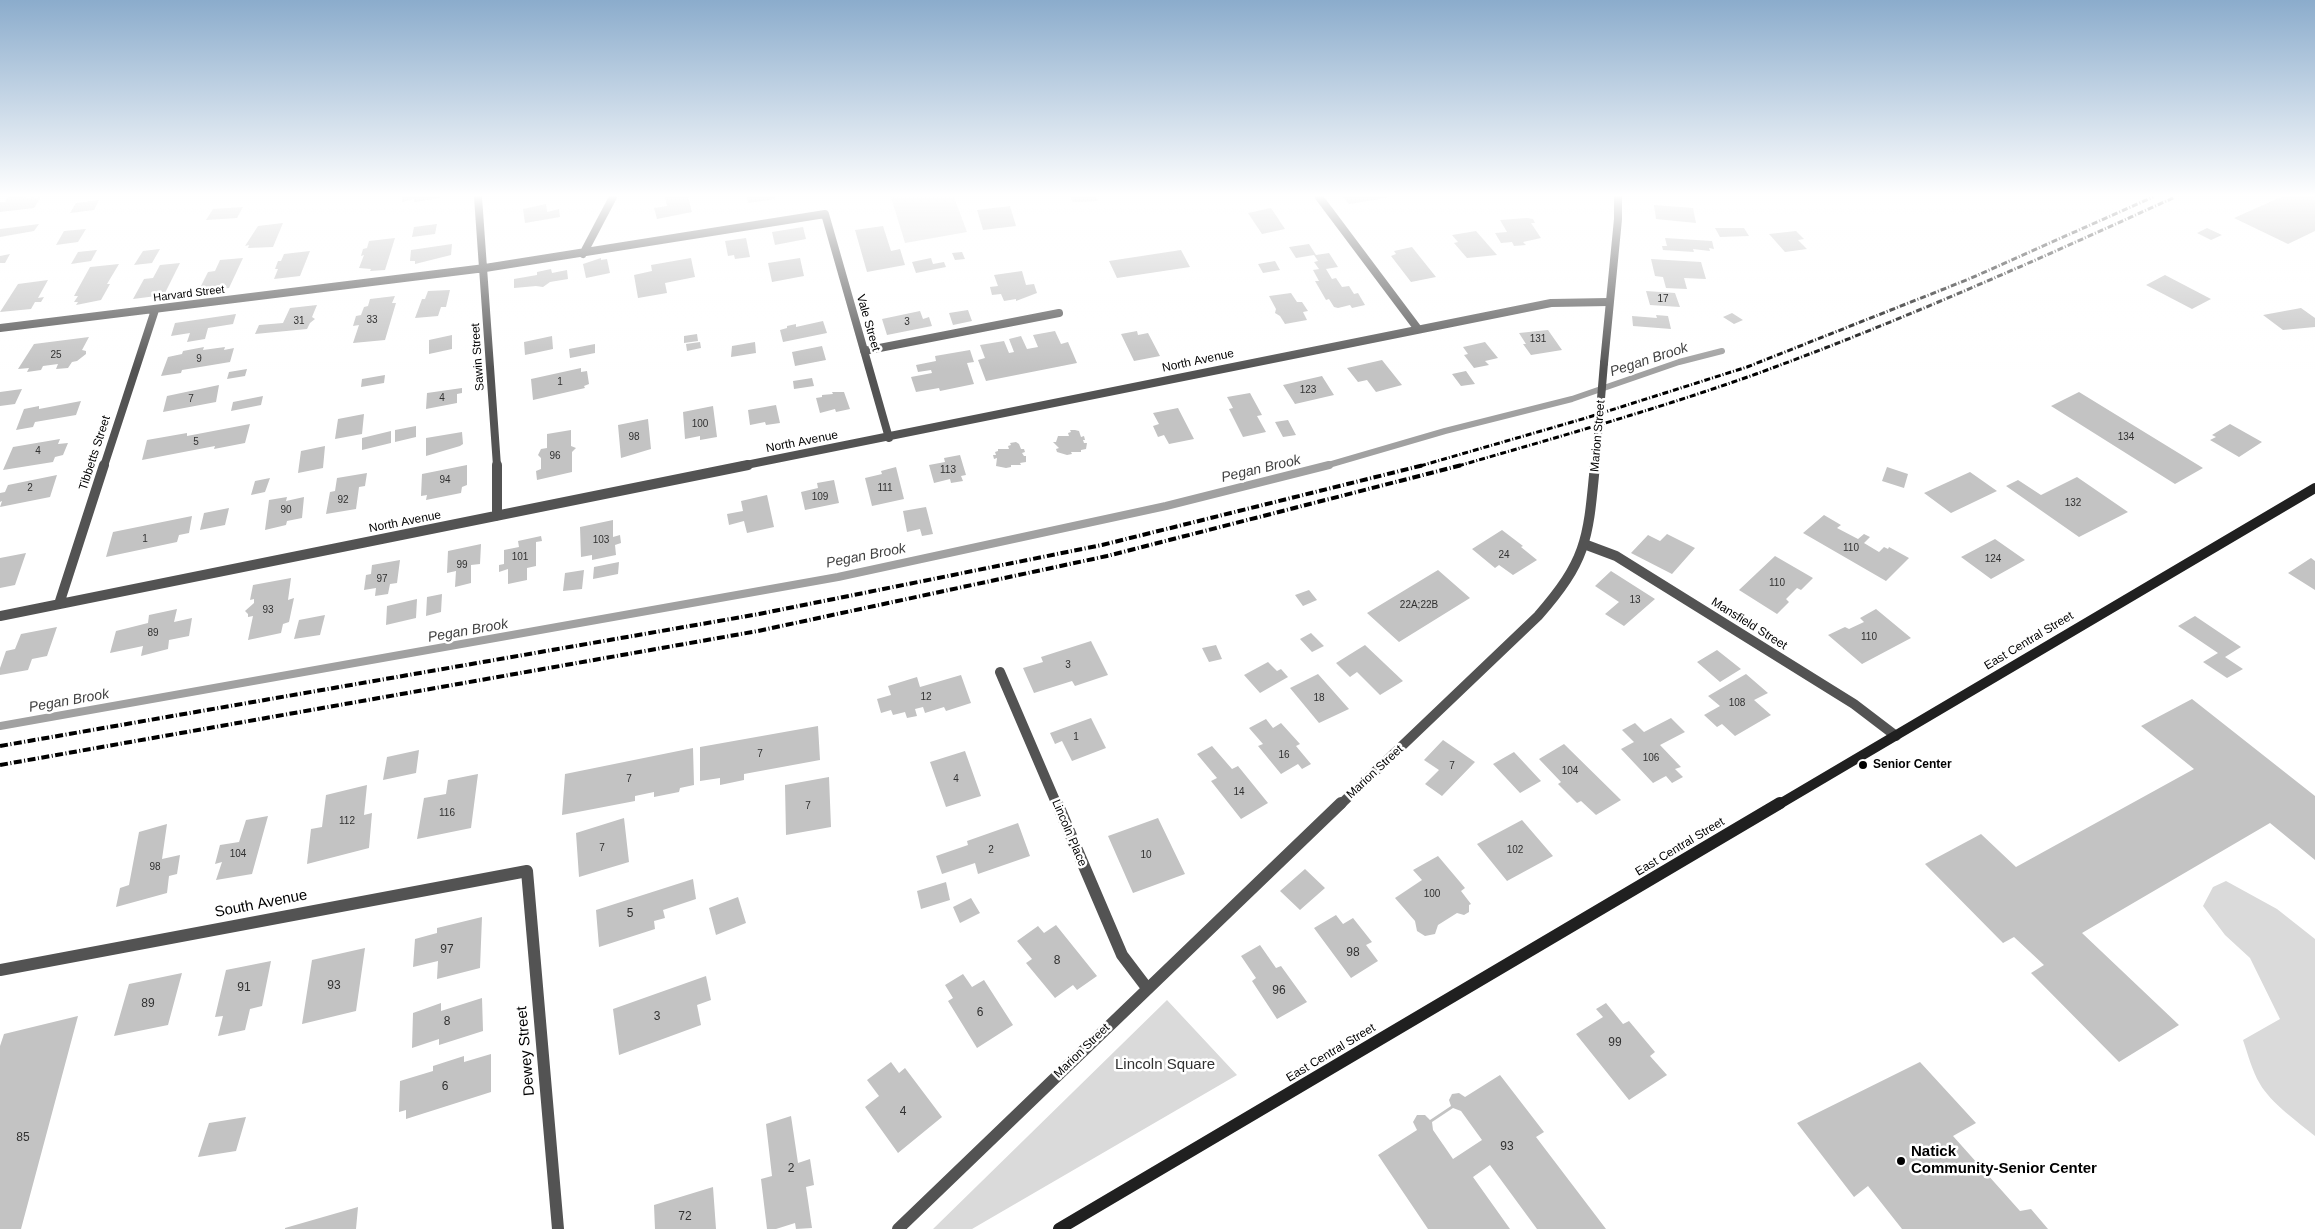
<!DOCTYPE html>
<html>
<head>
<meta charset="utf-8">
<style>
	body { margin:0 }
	canvas { display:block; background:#fff }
</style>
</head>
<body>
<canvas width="2315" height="1229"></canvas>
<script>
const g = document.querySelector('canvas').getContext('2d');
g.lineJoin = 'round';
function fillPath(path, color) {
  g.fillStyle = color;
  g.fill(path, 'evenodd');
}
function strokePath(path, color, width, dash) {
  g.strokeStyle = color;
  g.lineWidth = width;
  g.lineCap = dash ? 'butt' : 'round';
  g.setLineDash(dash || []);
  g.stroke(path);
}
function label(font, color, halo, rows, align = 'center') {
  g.font = font + ' Arial,sans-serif';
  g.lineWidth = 5;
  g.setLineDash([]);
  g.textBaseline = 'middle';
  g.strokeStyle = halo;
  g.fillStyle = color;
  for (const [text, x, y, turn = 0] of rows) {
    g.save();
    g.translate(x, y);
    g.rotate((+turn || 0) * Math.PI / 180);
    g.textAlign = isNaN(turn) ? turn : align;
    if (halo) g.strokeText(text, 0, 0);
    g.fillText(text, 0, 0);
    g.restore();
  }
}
fillPath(new Path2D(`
	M891,197H954L967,232L905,243Z
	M2226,881L2277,909L2315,939V1136C2299,1123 2270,1102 2260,1084C2252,1071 2248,1054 2243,1040L2280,1019L2250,958L2225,935L2203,906L2213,887Z
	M1167,1000L1237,1075L972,1229H933Z`), '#dadada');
strokePath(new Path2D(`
	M1325,466L1445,431L1572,399L1679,362L1722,351`), '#a1a1a1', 6);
strokePath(new Path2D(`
	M0,726L838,577L1166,506L1329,465`), '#a1a1a1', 8);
fillPath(new Path2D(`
	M8,197H23L22,198L41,197L34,208L0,212V202H5Z
	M402,197H440V198L414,202V199L402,202Z
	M665,197H688L692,212L657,219L654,208L667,206Z
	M747,197H775V199L748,203Z
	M1070,197H1096L1098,201L1073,202Z
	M1343,197H1387V198L1349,204Z
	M2281,197H2315V231L2288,244L2234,218Z
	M99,200L94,210L70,213L76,203Z
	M546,204L547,212L559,209L560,217L525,223L523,209Z
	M1654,205L1693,208L1696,223L1656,219Z
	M1010,206L1016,226L983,230L977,210Z
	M243,207L237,218L206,220L213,209Z
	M1271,208L1285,229L1262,234L1248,213Z
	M1527,218L1533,219L1535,223H1531L1541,238L1523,242L1526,245L1514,246L1512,242L1501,243L1495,233L1507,232L1500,220Z
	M283,223L273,247L248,248L249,245L245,246L258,226Z
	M39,224L34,231L0,237V229Z
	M437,224L435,234L412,237L414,227Z
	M883,226L891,251L900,249L905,265L867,272L855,230Z
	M803,227L806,239L775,245L772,232Z
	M1715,228H1744L1749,236L1720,237Z
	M2207,228L2222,235L2211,240L2197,233Z
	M86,229L78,242L56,245L64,231Z
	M1476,231L1497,255L1467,258L1454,243L1458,242L1452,235Z
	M1796,231L1804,239L1798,240L1807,249L1785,252L1769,234Z
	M395,238L385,270L370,271L371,269L359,268L364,255L361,256L363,249L367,248L369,241Z
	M746,238L750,257L735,259L734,255L728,256L725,241Z
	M1665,238L1712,241L1714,249L1709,248L1710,251L1693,249L1694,252L1663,250L1662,246H1667Z
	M452,244L451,255L415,264V261H410L411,250Z
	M1309,244L1316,255L1329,253L1338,267L1326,269L1332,279L1336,278L1342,287L1349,286L1354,294L1358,293L1365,305L1352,308L1350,305L1338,308L1334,307L1329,299L1326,300L1315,281H1319L1313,270L1319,269L1314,262L1318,261L1314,255L1296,258L1289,247Z
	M1412,247L1436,277L1411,282L1391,256L1396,254L1394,251Z
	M160,249L152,263L134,265L143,251Z
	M97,250L91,261L71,264L78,252Z
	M1181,250L1190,267L1117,278L1109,261Z
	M310,251L300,276L274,279L278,269H275L278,261H281L284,254Z
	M962,252L965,259L955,260L952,253Z
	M10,254L5,263H0V256Z
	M243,258L229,288L209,290L210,287L200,288L208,272L215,271L220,260Z
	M601,258V260L607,259L610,273L586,278L583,264Z
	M691,258L695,277L665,283L667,293L638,298L634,275L652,271L651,265Z
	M800,258L804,276L772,282L768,263Z
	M931,258L933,264L944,262L946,267L916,273L912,262Z
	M1651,259L1701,262L1706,279L1684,278L1687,289L1666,288L1663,277L1655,276Z
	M1275,261L1280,270L1263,273L1258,264Z
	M180,263L164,295L133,299L144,279L153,278L160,265Z
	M119,264L107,284H110L101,300L76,305L78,302H74L78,296H74L90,267Z
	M551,269L552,273L567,270L568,279L550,282L543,287L536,286L514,288V279L537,275V272Z
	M1022,271L1026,285L1034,284L1037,293L1016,301V299L1004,301L1001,294L992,295L990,287L998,286L994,275Z
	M2165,275L2211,299L2192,309L2146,285Z
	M48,280L38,298L44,297L41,302H35L31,309L0,312L18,284Z
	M450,290L446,307H441L438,316L415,318L422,299H425L428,291Z
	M1646,291L1675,293L1680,307L1650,305Z
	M1291,293L1297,302H1302L1308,311L1303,312L1307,320L1285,324L1280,316L1275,313L1276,309L1269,296Z
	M395,296L392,303H396L385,340L353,343L359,325L353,326L356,316L361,315L364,307L368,306L370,299Z
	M317,305L312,317L315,319L310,323L307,329L255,334L259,325L283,323L290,308Z
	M2301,308L2315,318V327L2283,330L2263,315Z
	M968,310L972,321L953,325L949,313Z
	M920,311L923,319L929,317L932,326L887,335L882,319Z
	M1732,313L1743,320L1734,324L1723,317Z
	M236,314L233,324L208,328L205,339L187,342L190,333L171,336L175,323Z
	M1656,315L1668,316L1671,329L1633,326L1632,316L1657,318Z
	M823,321L827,333L783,342L780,330L787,328V326L796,324V327Z
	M1548,330L1562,350L1531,355L1523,344H1526L1519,333Z
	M1055,331L1061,344L1068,342L1077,363L986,381L978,360L985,358L980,345L1004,341L1009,353L1014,352L1009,339L1021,336L1027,349L1038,347L1033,335Z
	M1137,331L1138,335L1148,333L1160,356L1134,361L1121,334Z
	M697,334L698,341L684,343V336Z
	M452,335V349L429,354V340Z
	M552,336L553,349L525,355L524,342Z
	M89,337L82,350L86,351V354L77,361L72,362L68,368L56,369L58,364L43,366L41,370L27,372L29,368L18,369L34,344Z
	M700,342L701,348L687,351L686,344Z
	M755,342L756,353L731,357L732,346Z
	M1485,342L1498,358L1485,361L1489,365L1474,368L1464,355L1468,354L1463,347Z
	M595,344V353L570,358L569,349Z
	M822,346L826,360L795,366L792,352Z
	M204,347L203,350L225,347L224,350L234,348L230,362L182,370L181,373L161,376L168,357L182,354L183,351Z
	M970,350L974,362L967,363L974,384L940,391L939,388L916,392L911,377L932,373L931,370L918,372L916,365L936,361L935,356Z
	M1382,360L1402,385L1376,392L1367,380L1358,382L1347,368Z
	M581,368V372L587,371L589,384L584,386L585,388L533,400L531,379Z
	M247,369L245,376L227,379L229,372Z
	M1466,371L1475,384L1461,386L1452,374Z
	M385,375L384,383L361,387L362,379Z
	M1322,376L1334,395L1295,404L1283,385Z
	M812,378L814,386L794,389L793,381Z
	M219,385L216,402L163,412L167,396Z
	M462,388V393L457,394V403L426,409L427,393Z
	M22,389L15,404L0,406V392Z
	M832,392H844L850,409L836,412L835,409L820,413L816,398L822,397V395L833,394Z
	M2079,392L2203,468L2175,484L2051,406Z
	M1250,393L1262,415L1257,416L1266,432L1243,437L1229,409L1233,408L1227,397Z
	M263,396L261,405L231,411L233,402Z
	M81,401L76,415L35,422L33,427L16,430L24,409L39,406V409Z
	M776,405L780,423L766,425L765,422L750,425L748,410Z
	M713,406L717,437L700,440V436L685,439L683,412Z
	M1178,408L1194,439L1169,444L1164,435L1158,437L1153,426L1159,424L1153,413Z
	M364,414L362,434L335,439L338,419Z
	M648,419L651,449L621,458L618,425Z
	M1288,420L1296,435L1283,437L1275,422Z
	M250,424L245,443L214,449L215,446L142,460L147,440L187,433V436Z
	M2230,424L2262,442L2239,457L2210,440L2216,437L2212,435Z
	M416,426V437L395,442V430Z
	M571,430V446L576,448L572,452V472L537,480L536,471L541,469V458L538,455L541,449L547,448V434Z
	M1070,430H1075L1079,431L1081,437L1084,436L1085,440H1083L1084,443H1087L1086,449L1081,450V452H1071L1072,454L1067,455L1057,452L1056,449L1059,448L1053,442H1056L1058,436H1069L1068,433L1071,432Z
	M391,431V443L362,450V438Z
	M462,432L463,444L460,446L426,456V438Z
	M60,439L58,444L68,443L63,455L55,457L53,462L3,470L13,447Z
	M1016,442L1019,444L1021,449H1024L1025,452L1022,453L1024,456H1026V462L1020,463L1021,465H1011V467L1006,468L996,466L997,458L994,459L993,455H996L995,452L998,451V449H1009L1008,446L1011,445L1010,443Z
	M325,446L323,468L298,473L301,451Z
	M960,455L966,475L961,476L963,481L951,483L950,479L934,483L929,465L945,462L944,458Z
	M467,465V485L462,487L461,493L426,500L427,495L421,496L422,474Z
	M896,467L904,499L872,506L865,478L882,474L881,471Z
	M1887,467L1908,474L1904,488L1882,481Z
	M1970,472L1997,491L1951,513L1924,493Z
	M367,473L365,486L359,487L356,509L326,514L330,492L335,491L337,478Z
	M57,475L50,497L0,507L2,501L0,502V493L5,492L8,485Z
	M2077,477L2128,512L2079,537L2006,486L2018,480L2041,495Z
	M270,478L265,492L251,495L255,481Z
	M834,480L839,503L805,510L801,492L818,488L817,483Z
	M767,495L774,527L747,533L744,521L729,525L727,514L743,511L741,501Z
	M287,497L286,501L304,497L302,518L287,521L286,525L265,530L269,500Z
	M926,507L933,534L922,536L920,529L907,532L903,511Z
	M229,508L225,525L200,530L204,513Z
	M1824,515L1841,525L1837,528L1858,539L1864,534L1870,537L1864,543L1879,552L1884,547L1888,549L1889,547L1909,558L1886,581L1803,533Z
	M192,516L189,533L179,535L177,542L106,557L113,532Z
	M613,520V537L620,535L621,543L615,545L616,555L592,560V555L581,557L580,527Z
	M1502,530L1523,546L1521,547L1537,560L1513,575L1499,565L1495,568L1472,549Z
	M1667,534L1695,548L1672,574L1631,553L1648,535L1660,541Z
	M541,536L542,541L536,542V566L527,568V580L508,584V569L499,572V565L504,564V550L519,547L518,541Z
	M1995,539L2025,560L1991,579L1961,557Z
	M481,544L480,564L471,565V583L455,587L456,571L447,573L448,551Z
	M26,553L15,585L0,588V558Z
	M1775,556L1813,578L1801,590L1797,588L1786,599L1789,602L1777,614L1739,590Z
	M2311,558L2315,561V590L2288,573Z
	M400,560L397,583L390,584L388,594L375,596L376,588L364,590L366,575L371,574L372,565Z
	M619,562L618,574L593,579L594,567Z
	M584,570L582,589L563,591L565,573Z
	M1438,570L1470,598L1399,642L1367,613Z
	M1611,571L1655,599L1624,626L1605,614L1619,602L1595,586Z
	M291,578L288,600L294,598L289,622L283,624L281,633L248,640L253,616L248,617V614L245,611L254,603V599L250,600L253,585Z
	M1309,590L1317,600L1303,606L1295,595Z
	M442,594L441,612L426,616L427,597Z
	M417,599L416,618L386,625L387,606Z
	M177,609L174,622L192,618L189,636L169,640L168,649L141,656L143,646L110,653L116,631L148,623L149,615Z
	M1876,609L1911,638L1862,664L1828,635L1845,627L1849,629L1864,622L1860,618Z
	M325,615L320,635L294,639L299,620Z
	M2195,616L2241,647L2225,657L2243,669L2227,678L2203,662L2218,653L2178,626Z
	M57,627L47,656L32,659L28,670L0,675V668L6,651L15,649L21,634Z
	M1311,633L1324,646L1312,652L1300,639Z
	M1091,641L1108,675L1075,686L1072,681L1034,693L1023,668L1043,662L1041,657Z
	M1216,645L1222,659L1209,662L1202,648Z
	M1365,645L1403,681L1380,695L1357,672L1350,677L1336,663Z
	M1717,650L1741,669L1720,682L1697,662Z
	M1268,662L1277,671L1281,669L1288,677L1260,693L1244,675Z
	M1318,674L1349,709L1319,723L1290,688Z
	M1746,674L1768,693L1754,700L1771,715L1735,736L1722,724L1717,727L1704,715L1720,706L1708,696Z
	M961,675L971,703L946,711L944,707L925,713L923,707L915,709L917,716L907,718L905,712L893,715L891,710L881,713L877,699L891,695L888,686L917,677L920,687Z
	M2192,699L2315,796V860L2270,823L2082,933L2179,1025L2119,1062L2031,973L2044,965L2014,937L2003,943L1925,864L1981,834L2016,867L2194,769L2141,726Z
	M1091,718L1106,748L1072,761L1062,741L1055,744L1050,733Z
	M1671,718L1685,732L1660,745L1681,767L1675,769L1683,777L1672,783L1666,776L1653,783L1621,749L1634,742L1622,730L1635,723L1644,732Z
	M1266,719L1273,728L1281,723L1300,744L1296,746L1311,764L1302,769L1298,764L1281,774L1258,746L1263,744L1249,728Z
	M818,726L820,760L744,774V780L720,785V778L700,781V747Z
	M1443,740L1475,762L1442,796L1425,784L1439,770L1424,760Z
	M1564,744L1621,800L1596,815L1581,801L1577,803L1558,784L1561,782L1539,759Z
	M1212,746L1232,769L1238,766L1268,803L1241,819L1211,781L1217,778L1197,754Z
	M693,748L694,785L680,788L679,792L654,797V792L635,796V801L562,815L565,774Z
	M419,750L416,773L383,780L387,757Z
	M965,751L981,796L946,807L930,762Z
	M1514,752L1541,781L1520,793L1493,764Z
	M478,774L471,828L417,839L424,798L446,794L448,780Z
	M829,777L831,827L786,835L785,785Z
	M367,785L364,815L372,813L369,848L307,864L311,829L322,827L326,795Z
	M268,816L252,874L216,880L222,862L215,864L220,845L239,842L246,820Z
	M624,818L629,862L579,877L576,833Z
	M1158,818L1185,874L1133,893L1108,836Z
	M1522,820L1553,856L1507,881L1477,844Z
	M1018,823L1030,856L978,874L975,863L942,874L936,856L968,845L967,841Z
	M167,824L162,859L180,855L177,874L169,876L167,893L116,907L120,888L129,885L139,832Z
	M1438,856L1465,888L1461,891L1471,904L1469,905V912L1464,915L1457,913L1438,925L1435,934L1425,936L1417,931L1415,921L1395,898L1422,880L1413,870Z
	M1305,869L1325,888L1300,910L1280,891Z
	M693,879L696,899L663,910L665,918L654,921L655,929L599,947L596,910Z
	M946,882L950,900L921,909L917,891Z
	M738,897L746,923L716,935L709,908Z
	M971,898L980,913L960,923L953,907Z
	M1336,915L1343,924L1353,918L1372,942L1366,945L1378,961L1351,978L1314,928Z
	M482,917L480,968L437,979L438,961L413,967L415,939L437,933V928Z
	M1056,925L1097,976L1077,990L1073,985L1055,998L1026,963L1032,959L1017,941L1038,926L1044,933Z
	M1260,945L1276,968L1281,966L1307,1002L1277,1019L1252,981L1256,978L1241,956Z
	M365,948L356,1011L302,1024L312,960Z
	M271,961L262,1006L250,1009L245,1030L218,1036L223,1016L215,1017L226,970Z
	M182,973L168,1025L114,1036L129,984Z
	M963,974L972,987L984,980L1013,1025L977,1048L948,1001L953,998L945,985Z
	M706,976L711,1000L697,1005L701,1025L619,1055L613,1009Z
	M482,998L483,1031L439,1045V1039L412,1048L413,1013L441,1003V1011Z
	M1606,1003L1623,1024L1629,1021L1655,1052L1650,1056L1667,1075L1629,1100L1576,1034L1603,1017L1596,1009Z
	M78,1016L21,1229H0V1046L4,1034Z
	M491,1054V1092L406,1119V1110L399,1112L400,1081L433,1071V1066L464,1056V1062Z
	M891,1062L899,1073L905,1068L942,1117L898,1153L865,1107L879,1096L867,1080Z
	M1920,1062L1976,1123L1953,1136L2020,1211L2031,1209L2048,1229H1902L1868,1186L1854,1197L1797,1123Z
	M1500,1075L1544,1132L1536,1137L1606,1229H1537L1490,1165L1473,1177L1510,1229H1428L1378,1155L1417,1130L1413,1122L1417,1115H1425L1430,1120L1451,1106L1449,1100L1452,1094L1459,1093L1465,1097ZM1453,1108L1461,1111L1482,1140L1453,1159L1433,1130L1432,1122Z
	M791,1116L798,1163L810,1159L814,1185L806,1187L812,1228L796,1229L795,1223L776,1229H767L761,1179L772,1176L766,1124Z
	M246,1117L236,1151L198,1157L209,1123Z
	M713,1187L716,1229H655L654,1205Z
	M358,1207L356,1229H285V1228Z`), '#c3c3c3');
strokePath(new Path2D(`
	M478,197L497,466
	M1319,197L1418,329
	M583,254L613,197
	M0,328L485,268L825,214L889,438
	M864,351L1059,313
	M104,466L155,310
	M741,466L1551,303L1609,302`), '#535353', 8);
strokePath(new Path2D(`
	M497,465V516
	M1584,544L1616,556L1854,704L1896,736
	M59,604L104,465
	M0,616L748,465
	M1000,672L1057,805`), '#535353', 10);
strokePath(new Path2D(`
	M1057,803L1122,955L1147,988
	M0,970L527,871L558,1229`), '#535353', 12);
strokePath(new Path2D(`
	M1604,363L1618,219V197
	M1595,466L1596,458`), '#535353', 8);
strokePath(new Path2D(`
	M1340,805L1538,616C1588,559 1588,538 1595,465`), '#535353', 10);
strokePath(new Path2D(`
	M898,1229L1341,803`), '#535353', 12);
strokePath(new Path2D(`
	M1778,805L2315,488`), '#202020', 10);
strokePath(new Path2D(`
	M1059,1229L1780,803`), '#202020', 12);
strokePath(new Path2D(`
	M1420,466L1586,418L1747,367L1969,279L2153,197
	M1458,466C1558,437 1658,409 1756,374C1899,322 2037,260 2175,197`), '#000', 3, [6, 2, 1, 2]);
strokePath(new Path2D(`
	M0,746L759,614L1102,545L1424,465
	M0,765L758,631L1107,556L1462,465`), '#000', 4, [8, 2.5, 1, 2.5]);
strokePath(new Path2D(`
	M1596,458L1604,363`), '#535353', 8);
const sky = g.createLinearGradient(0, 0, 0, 369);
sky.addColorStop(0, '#8baccc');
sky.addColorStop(0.53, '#fff');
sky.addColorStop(1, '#ffffff00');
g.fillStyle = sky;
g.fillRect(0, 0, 2315, 369);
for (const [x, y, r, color] of [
	[1863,765,5,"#000"],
	[1901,1161,5,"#000"]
]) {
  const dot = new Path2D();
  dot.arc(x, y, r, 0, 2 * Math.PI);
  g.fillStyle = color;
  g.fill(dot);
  strokePath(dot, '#fff', 2);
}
label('10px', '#313131', null, [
	["17",1663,299],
	["33",372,320],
	["31",299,321],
	["3",907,322],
	["131",1538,339],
	["25",56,355],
	["9",199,359],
	["1",560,382],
	["123",1308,390],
	["4",442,398],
	["7",191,399],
	["100",700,424],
	["98",634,437],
	["134",2126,437],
	["5",196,442],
	["4",38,451],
	["96",555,456],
	["113",948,470],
	["94",445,480],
	["2",30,488],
	["111",885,488],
	["109",820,497],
	["92",343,500],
	["132",2073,503],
	["90",286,510],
	["1",145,539],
	["103",601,540],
	["110",1851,548],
	["24",1504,555],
	["101",520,557],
	["124",1993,559],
	["99",462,565],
	["97",382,579],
	["110",1777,583],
	["13",1635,600],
	["22A;22B",1419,605],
	["93",268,610],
	["89",153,633],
	["110",1869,637],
	["3",1068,665],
	["12",926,697],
	["18",1319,698],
	["108",1737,703],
	["1",1076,737],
	["7",760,754],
	["16",1284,755],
	["106",1651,758],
	["7",1452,766],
	["104",1570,771],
	["7",629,779],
	["4",956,779],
	["14",1239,792],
	["7",808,806],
	["116",447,813],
	["112",347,821],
	["7",602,848],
	["2",991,850],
	["102",1515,850],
	["104",238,854],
	["10",1146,855],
	["98",155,867],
	["100",1432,894]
]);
label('11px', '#000', '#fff', [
	["Harvard Street",189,294,-7]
]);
label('12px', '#000', '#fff', [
	["Vale Street",868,323,74],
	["Sawin Street",478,357,-94],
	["North Avenue",1198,361,-12],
	["Marion Street",1598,436,-85],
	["North Avenue",802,442,-11],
	["Tibbetts Street",95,453,-72],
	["North Avenue",405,522,-11],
	["Mansfield Street",1749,624,32],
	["East Central Street",2029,641,-31],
	["Marion Street",1375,772,-43],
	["Lincoln Place",1069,833,67],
	["East Central Street",1680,847,-31],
	["Marion Street",1082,1051,-44],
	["East Central Street",1331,1053,-31]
]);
label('bold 12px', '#000', '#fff', [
	["Senior Center",1873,765]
], 'left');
label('12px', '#313131', null, [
	["5",630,914],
	["97",447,950],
	["98",1353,953],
	["8",1057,961],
	["93",334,986],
	["91",244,988],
	["96",1279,991],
	["89",148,1004],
	["6",980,1013],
	["3",657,1017],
	["8",447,1022],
	["99",1615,1043],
	["6",445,1087],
	["4",903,1112],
	["85",23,1138],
	["93",1507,1147],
	["2",791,1169],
	["72",685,1217]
]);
label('italic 14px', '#424242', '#fff', [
	["Pegan Brook",1649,360,-18],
	["Pegan Brook",1261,469,-13],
	["Pegan Brook",866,556,-11],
	["Pegan Brook",468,631,-10],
	["Pegan Brook",69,701,-10]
]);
label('15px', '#000', '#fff', [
	["South Avenue",261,904,-11],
	["Dewey Street",526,1051,-95]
]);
label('15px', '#313131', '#fff', [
	["Lincoln Square",1165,1065]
]);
label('bold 15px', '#000', '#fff', [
	["Natick",1911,1152],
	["Community-Senior Center",1911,1169]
], 'left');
</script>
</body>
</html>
